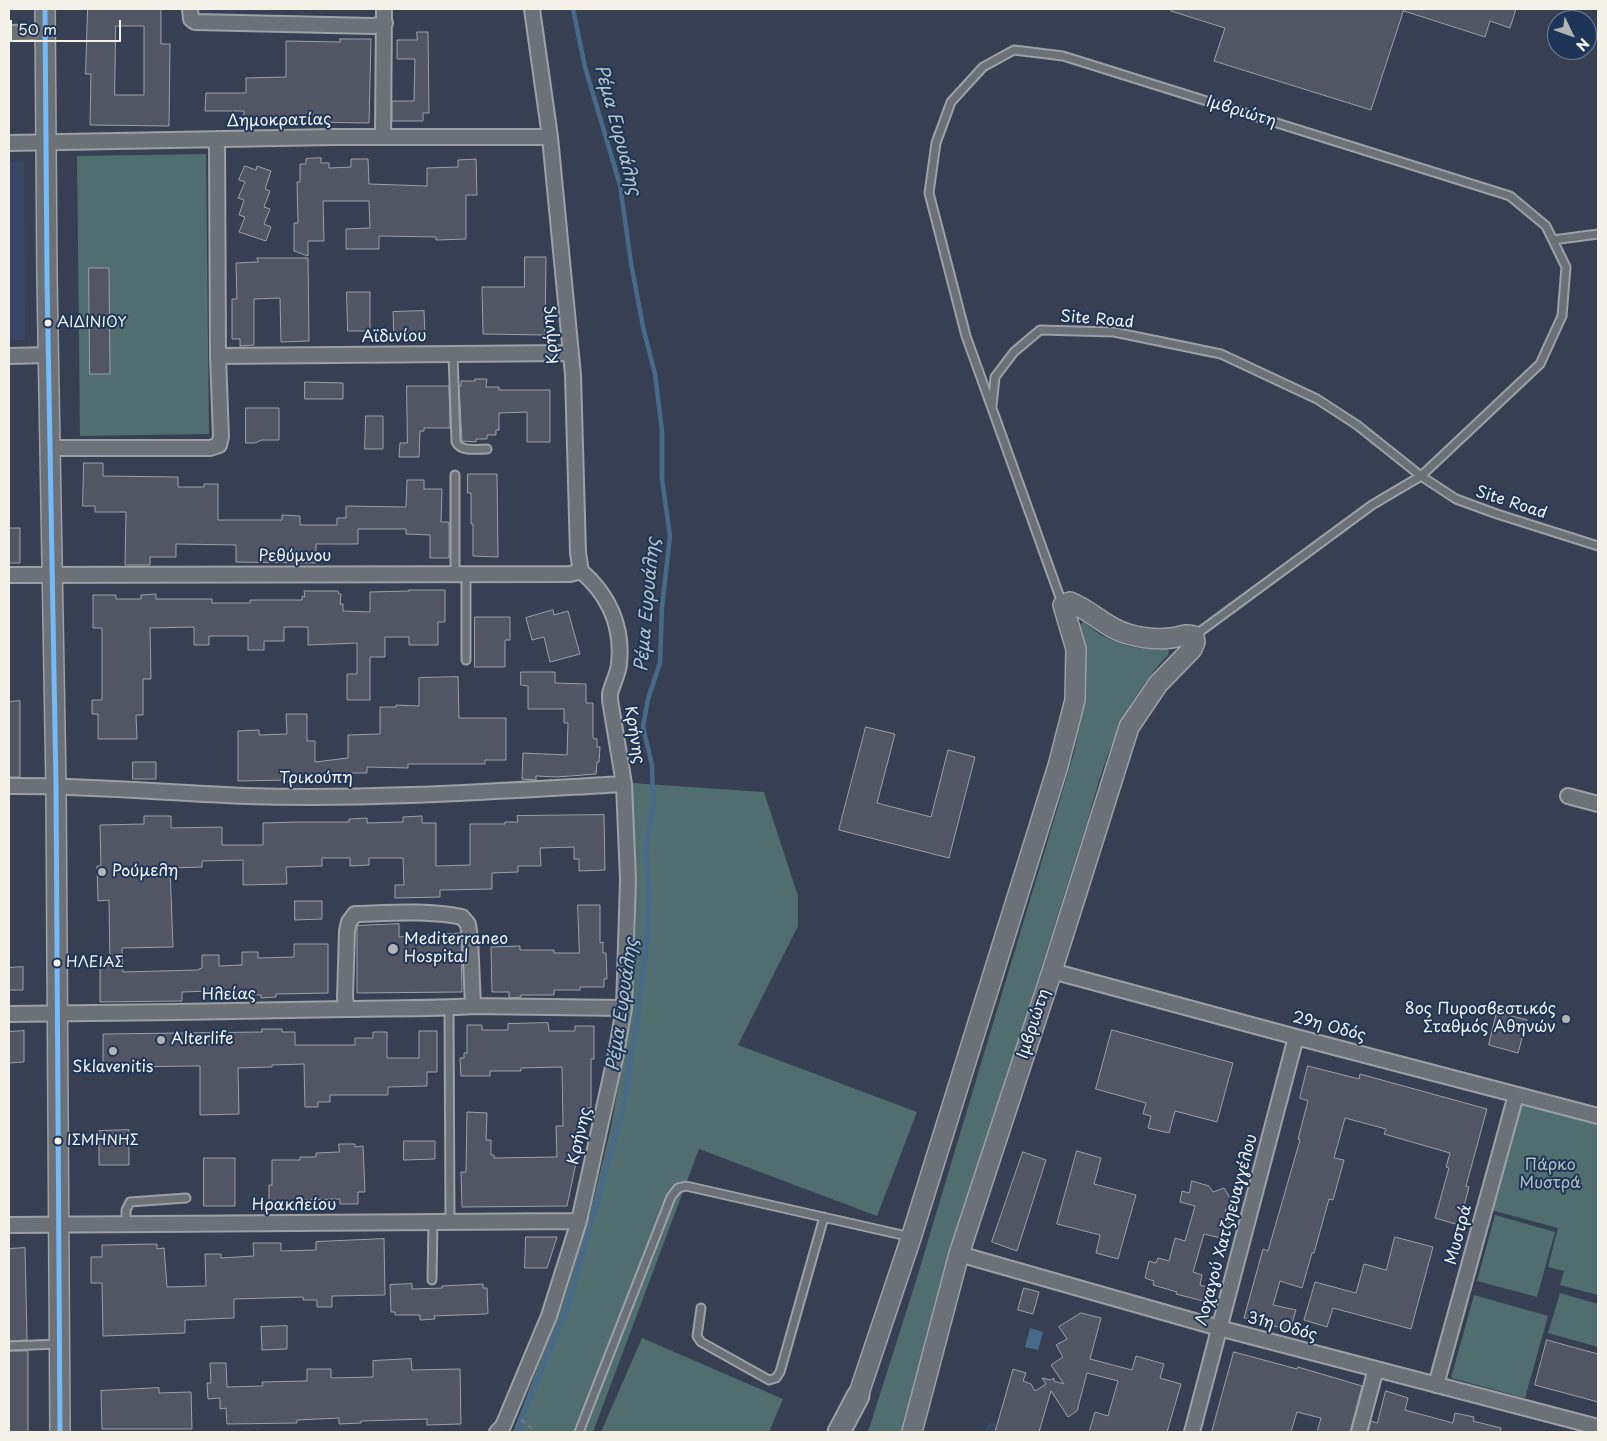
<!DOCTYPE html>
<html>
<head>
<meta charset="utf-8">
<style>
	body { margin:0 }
	#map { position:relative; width:1607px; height:1441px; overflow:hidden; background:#364052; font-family:"Playpen Sans",sans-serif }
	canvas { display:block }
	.frame { position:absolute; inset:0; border:10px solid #f4f1e8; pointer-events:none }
	.north { position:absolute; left:1547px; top:10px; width:50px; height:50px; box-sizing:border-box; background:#1d3557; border:1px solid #738091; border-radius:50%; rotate:132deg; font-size:14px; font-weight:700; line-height:20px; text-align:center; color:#f4f1e8 }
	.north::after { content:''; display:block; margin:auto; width:18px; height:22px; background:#b2b3b4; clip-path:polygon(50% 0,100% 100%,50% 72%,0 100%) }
	.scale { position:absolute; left:10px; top:20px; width:111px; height:22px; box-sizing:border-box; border:2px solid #f4f1e8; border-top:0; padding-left:6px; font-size:15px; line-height:18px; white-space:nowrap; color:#f4f1e8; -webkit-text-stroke:4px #1d3557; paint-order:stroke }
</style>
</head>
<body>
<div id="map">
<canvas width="1607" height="1441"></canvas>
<div class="frame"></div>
<div class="north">N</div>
<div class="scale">50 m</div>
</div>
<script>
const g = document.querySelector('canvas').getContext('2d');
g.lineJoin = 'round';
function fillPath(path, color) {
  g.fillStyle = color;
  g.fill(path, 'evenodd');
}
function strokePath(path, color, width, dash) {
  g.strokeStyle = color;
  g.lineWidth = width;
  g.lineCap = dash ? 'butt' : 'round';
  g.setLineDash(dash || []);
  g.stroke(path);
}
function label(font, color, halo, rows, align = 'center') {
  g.font = font + ' "Playpen Sans",sans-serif';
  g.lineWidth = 4;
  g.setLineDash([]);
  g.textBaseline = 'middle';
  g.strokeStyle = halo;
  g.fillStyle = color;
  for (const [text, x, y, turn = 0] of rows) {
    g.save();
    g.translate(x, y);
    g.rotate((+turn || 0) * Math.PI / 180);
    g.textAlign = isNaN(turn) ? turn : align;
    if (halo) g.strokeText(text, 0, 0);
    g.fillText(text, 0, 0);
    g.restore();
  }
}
fillPath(new Path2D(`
	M24,161L25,340H9V162Z
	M988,1422L1029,1432H985Z`), '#394664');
fillPath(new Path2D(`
	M206,154L209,434L80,436L77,156Z
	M1083,622C1087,624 1091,628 1095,631C1115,645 1144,652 1167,649L1169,651L1168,655C1123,702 1106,754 1089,816L939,1291L902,1432H868L915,1284L1074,753L1085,700L1084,648L1080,625Z
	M631,783L764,792L798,896V926L738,1045L917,1112L877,1216L699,1149L593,1432H513L565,1296L589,1218L611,1127L630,1020L636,925Z
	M1520,1102L1598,1122V1295L1560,1285L1564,1271L1548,1267L1558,1228L1491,1210Z
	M1495,1215L1555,1232L1537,1297L1477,1281Z
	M1560,1293L1598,1304V1347L1548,1333Z
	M1474,1295L1548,1316L1525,1398L1451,1378Z
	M642,1338L783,1399L769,1432H601Z`), '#506d6f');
fillPath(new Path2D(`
	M1030,1328L1043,1332L1038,1350L1025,1347Z`), '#47698a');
strokePath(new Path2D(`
	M519,1432L521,1420L569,1303L623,1109L637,1023L647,939L649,896L646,849L653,806L652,765L643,727L648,699L660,663L662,607L670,536L662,479V431L655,374L643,327L631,263L620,185L585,67L573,9`), '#47698a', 4.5);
const building = new Path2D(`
	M88,9H161V44H170L169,126L90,125L91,74H86ZM116,26H144V95H115Z
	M1171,9H1404L1371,110L1214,61L1225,28L1171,11Z
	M1405,9H1516L1510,28L1490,21L1485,37L1404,11Z
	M417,32H428L429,113H423V121H392V101H414L415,59H397V40H417Z
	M340,39H371L369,123L244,121V111H205L206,93H246V78L286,77V41L340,42Z
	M321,158V163H329V168L351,167V159H368L369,184L427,186V168L458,167V160L476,159L477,195H466V239L436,240V237L379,236V249H346V229L370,228L369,201H323L324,241H308V256L294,251V223H298L297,182H300V164H306V159Z
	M245,166L256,170L257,166L271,171L265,189L270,191L264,207L270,209L264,224L271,227L266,241L239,232L245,217L239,215L244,200L238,198L245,182L239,180Z
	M525,257H546L545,335L483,334L482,287H524Z
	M257,258H308L309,341L281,342L280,298L254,299V345L240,346V339H232V299H237L236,263L258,262Z
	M89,268H109L110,374H90Z
	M347,292H370V331H348Z
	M424,311L425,336L394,337L393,312Z
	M475,379H487L486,387H499V390H550V442H527V412L499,413V430H496V435H487V439H476V442L462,441L459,386H461V381H475Z
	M305,382L343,383V399H305Z
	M407,386H449L450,428H424V431H420L419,457H399L400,443H407Z
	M246,408H279V440H262L255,443H246Z
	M366,416H383V449H365Z
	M84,463H103V476L178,477V487H204V484H218V520H282V515L300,516V525H337V518H346V506L406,507L407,480H424V489H442L441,522H449V558H430V535L406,534V529H358V544H316V563L236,562V545L176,544V557H150V565H125L126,512H95V506H83Z
	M468,474H497L498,557L473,556V524H471V493H468Z
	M9,528H20V563H9Z
	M409,590H445V622H438V645H409V637H385V657H370V700H347V674H357V643L308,645V627H284V641H264V650H248V636H209V645H194V627L150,628L151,679H143V715H136L137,739H98V714H92V700H102V628H93V595H116V599H141V595L156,594V599H212V603H250V600H302V596L305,597L304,591H338L339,594H341L340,604H343V611L370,612V592L409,591Z
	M553,610L554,615L568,611L580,654L550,662L544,637L532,640L526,618Z
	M475,617H510V640H505V667H475Z
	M521,672H555V683L586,684V703H593V738L597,739V747H600L599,762H597L596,774L557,777L536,776V780L522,779L523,753L567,755L568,723H564V709H528V686L521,685Z
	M458,677L459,718H506V760H485V764H408V768L367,767V773H346L347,775L302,779V782H287V780L238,781V731L259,730V735L287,734L286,714H307V741H315V762L348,758V735L380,734V707H396V705L419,706V678Z
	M20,701V777H9V702Z
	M866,727L895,734L877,803L931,817L948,750L975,757L949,858L839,830Z
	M133,762H156V779H133Z
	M604,815L605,870L579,871V859H574V847L540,848L541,866H518V872L492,873V889L440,890V897L395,898V885H404L403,858H369V865L350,866V858H322V866L286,867L287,884L243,885V860L202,861V867L170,868L173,947L122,948L123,972L197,970L202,968V955H219V966L242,965V952H258V958L294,957V944H328V993L276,994V997L261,998V995L211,993V991L182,992V1001L100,1002V966L110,965L109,900L98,901L97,866H101L100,825L144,824V816H171V828L222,827V845H263V823L298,822H349V819L367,818V823L403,822V817L422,816V823H436V866L470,865V824H505V822H518L517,816Z
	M295,901H322V919L295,920Z
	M578,905H600V943L603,942V953H606L607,979H604V987H580V990H554V995H521V997L509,998V992H492L491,947L520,946V950H554V953H579Z
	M399,924V937L461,933L462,992L357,993V926Z
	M23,967V990H9V968Z
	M1497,1012L1527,1020L1518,1053L1489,1045Z
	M548,1023L549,1031H575V1026H594V1059H591V1108H581V1153H578L567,1206L462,1207L461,1172H466L467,1112L487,1113L486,1140H491V1155H494V1158L557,1157L556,1126H563L562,1067L521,1068V1071H490V1076H461L460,1058H464V1053H467V1025H482V1030H508V1024Z
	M262,1029H282V1032H295V1045H355V1038H373V1032H387V1058H419V1031H437V1072H427V1086L388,1087V1095H330V1102H318V1107H305L304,1064L272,1065V1067L238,1068L239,1114L200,1115V1066L103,1067V1034L262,1032Z
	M1112,1030L1233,1063L1217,1122L1175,1111L1169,1133L1148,1128L1151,1116L1143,1114L1146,1103L1096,1089Z
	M24,1031V1062L9,1063V1032Z
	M1308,1066L1359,1079L1360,1074L1487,1109L1466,1186L1469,1187L1459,1225L1435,1218L1449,1168L1446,1167L1450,1153L1384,1134L1386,1129L1345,1118L1334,1158L1344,1160L1333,1200L1329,1199L1314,1253H1312L1302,1288L1280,1281L1273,1305L1296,1310L1290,1330L1244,1318L1263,1249L1268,1251L1300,1140L1298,1139L1308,1101L1300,1098Z
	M129,1130V1165H99V1131Z
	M404,1141H435V1159L404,1160Z
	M339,1144H355V1147L363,1146L365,1192H358V1204H340V1199L298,1200V1203L269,1202V1185H272V1160H300V1157H316V1153L339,1152Z
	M1077,1151L1101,1158L1094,1184L1136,1195L1118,1259L1096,1253L1100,1235L1057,1224Z
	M1023,1152L1046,1160L1017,1251L992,1242Z
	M204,1158H235V1206H204Z
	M1192,1181L1209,1186L1213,1192L1224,1188L1234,1204L1225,1210L1230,1220L1225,1239L1204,1234L1193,1272L1202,1275L1200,1285L1207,1287L1203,1301L1176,1294L1177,1292L1153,1285L1154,1281L1145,1278L1149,1261L1156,1263L1158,1258L1169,1261L1175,1238L1185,1241L1195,1206L1180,1202L1182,1191L1189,1193Z
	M526,1237H557L547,1268H525Z
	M1395,1237L1433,1247L1411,1329L1333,1308L1327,1327L1304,1320L1315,1282L1356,1293L1364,1264L1386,1270Z
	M384,1239L385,1295L332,1296V1307H317V1300H303V1297L234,1299V1318L185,1320V1333L103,1336L102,1283H91V1257H102V1245L157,1244V1249L164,1248L167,1287L206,1286L205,1254H221V1258L254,1256L253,1243H281V1251L316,1250V1242Z
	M25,1248L27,1340L9,1341V1249Z
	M412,1284V1289L442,1288V1286L483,1284V1288H487L488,1313L484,1314L434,1316L435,1319L420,1320V1315H395V1312H391L390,1285Z
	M1024,1288L1039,1292L1033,1314L1018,1310Z
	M1081,1313L1101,1318L1090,1359L1132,1370L1136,1356L1164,1364L1160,1378L1181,1384L1167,1432H1089L1095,1412L1108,1416L1118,1381L1087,1373L1077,1411L1068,1417L1051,1391L1039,1432H995L1013,1369L1026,1373L1023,1381L1031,1384L1035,1391L1046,1384L1042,1378L1051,1380L1054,1378V1381L1064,1384L1051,1365L1063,1357L1056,1345L1067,1339L1059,1327Z
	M287,1326V1349L262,1350L261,1327Z
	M1547,1340L1598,1354V1402L1535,1385Z
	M9,1351H28V1432H9Z
	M1234,1352L1297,1369L1298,1367L1362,1386L1350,1432H1317L1321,1418L1297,1412L1291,1432H1212Z
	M411,1359L412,1370L460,1369L461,1424L427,1425V1419L361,1421V1423L339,1424V1418L297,1420V1423L227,1424L226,1408L220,1409V1398L208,1399L207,1383H211L210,1363H226L227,1387L263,1386L262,1382L307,1381V1369H331V1378L373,1377V1361Z
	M159,1388V1393L191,1392L192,1429H102L101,1391Z
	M1386,1391L1408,1398L1405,1410L1453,1423L1455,1413L1474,1417L1473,1421L1501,1428L1500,1432H1368L1371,1421L1377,1423Z`);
fillPath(building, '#525564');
strokePath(building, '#9ca0a7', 1);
const lane = new Path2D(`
	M1553,240L1598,234
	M453,354L456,442C461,452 476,449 487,449
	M992,407L995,377L1014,352L1040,330L1114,332L1221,354L1317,399L1357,425L1421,476L1456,499L1497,514L1598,546
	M455,475V574
	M466,574V660
	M1062,603L966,336L929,193L936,143L951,102L983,67L1014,50L1063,56L1510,196L1546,226L1566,267L1562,316L1540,364L1421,476L1372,505L1194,636
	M449,1008L450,1222
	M126,1225V1210L130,1202L186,1198
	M432,1280L433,1223
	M701,1308L697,1336L701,1342L769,1380L776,1378L780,1372L824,1217
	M9,1346L58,1344
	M579,1432L671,1197L678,1188L686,1186L911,1237`);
const street = new Path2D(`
	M190,9L191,19L195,22L374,26L385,23
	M9,33L45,32
	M383,137L384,9
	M9,143L333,137H550
	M9,356L49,355
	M218,356L570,353
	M51,448H210L219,445L221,437L218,356L217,139
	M9,575L570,574L581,571
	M9,786C88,785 167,793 246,796C372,800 498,791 624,784
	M1568,796L1598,804
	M1052,971L1296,1037L1598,1116
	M347,1009L345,998L347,931L349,922L355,914C390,913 427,910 462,917L468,924L470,938L473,1006
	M9,1014C122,1013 234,1011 347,1009C389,1008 431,1009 473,1006L624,1008
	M9,1225L579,1221
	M959,1254L1219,1328L1598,1427
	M1436,1385L1516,1095
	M497,1432L503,1426L549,1316L579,1221L616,1054L624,1008L628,880L624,784L611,706C610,702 610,698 610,694C612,684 618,675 619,664C623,627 609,595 581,571L578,553L573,375L550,137L532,9
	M1192,1432L1296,1037
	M1359,1432L1376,1369`);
const secondary = new Path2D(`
	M45,9L47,278L56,786L60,1432
	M858,1396L911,1238L1058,766L1075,700L1076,649L1063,605L1070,602C1091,610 1107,629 1128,634C1142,638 1157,640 1171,638C1180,637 1186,633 1194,636L1195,642L1192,649L1158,684L1129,727L1052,971L959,1254L912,1432`);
const primary = new Path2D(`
	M839,1432L858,1396`);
strokePath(lane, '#9ca0a7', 11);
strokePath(street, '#9ca0a7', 18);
strokePath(secondary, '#9ca0a7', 22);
strokePath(primary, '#9ca0a7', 25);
strokePath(new Path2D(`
	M521,1420L526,1423L535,1432`), '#72777f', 2.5, [5, 4]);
strokePath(lane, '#6c7077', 7);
strokePath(street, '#6c7077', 14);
strokePath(secondary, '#6c7077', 19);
strokePath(primary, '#6c7077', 21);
strokePath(new Path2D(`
	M45,9L47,278L56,786L60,1432`), '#73baf8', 5);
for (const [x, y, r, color] of [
	[48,323,4.5,"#f4f1e8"],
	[102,872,5,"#b2b3b4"],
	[393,949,6,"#b2b3b4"],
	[57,963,4.5,"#f4f1e8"],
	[1566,1019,5,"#b2b3b4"],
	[161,1040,5,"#b2b3b4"],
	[113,1051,5,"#b2b3b4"],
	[58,1141,4.5,"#f4f1e8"]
]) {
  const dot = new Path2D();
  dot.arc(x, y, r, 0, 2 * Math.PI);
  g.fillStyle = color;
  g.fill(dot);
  strokePath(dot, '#1d3557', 2);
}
label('15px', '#f4f1e8', '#1d3557', [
	["ΑΙΔΙΝΙΟΥ",57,323],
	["ΗΛΕΙΑΣ",66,963],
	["ΙΣΜΗΝΗΣ",67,1141]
], 'left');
label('16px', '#f4f1e8', '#1d3557', [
	["Ιμβριώτη",1241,112,17],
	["Δημοκρατίας",279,121,-1],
	["Site Road",1097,320,5],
	["Κρήνης",551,335,-96],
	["Αϊδινίου",394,337,-1],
	["Site Road",1511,503,18],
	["Ρεθύμνου",295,557],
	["Κρήνης",634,735,81],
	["Τρικούπη",316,779],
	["Ηλείας",229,995,-1],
	["Ιμβριώτη",1034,1024,-72],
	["29η Οδός",1329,1027,15],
	["Κρήνης",580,1136,-77],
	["Ηρακλείου",294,1206],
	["Λοχαγού Χατζηευαγγέλου",1227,1230,-75],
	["Μυστρά",1459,1235,-75],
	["31η Οδός",1282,1327,15]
]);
label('16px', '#f4f1e8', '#1d3557', [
	["Ρούμελη",112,872],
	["Mediterraneo",404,940],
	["Hospital",404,958],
	["8ος Πυροσβεστικός",1556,1010,"right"],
	["Σταθμός Αθηνών",1556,1028,"right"],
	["Alterlife",171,1040],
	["Sklavenitis",113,1068,"center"]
], 'left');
label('16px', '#b4bfb9', '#1d3557', [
	["Πάρκο",1550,1166],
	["Μυστρά",1550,1184]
]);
label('italic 18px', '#b8c3c9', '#1d3557', [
	["Ρέμα Ευρυάλης",617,130,75],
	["Ρέμα Ευρυάλης",648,605,-85],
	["Ρέμα Ευρυάλης",623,1005,-82]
]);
</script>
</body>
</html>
